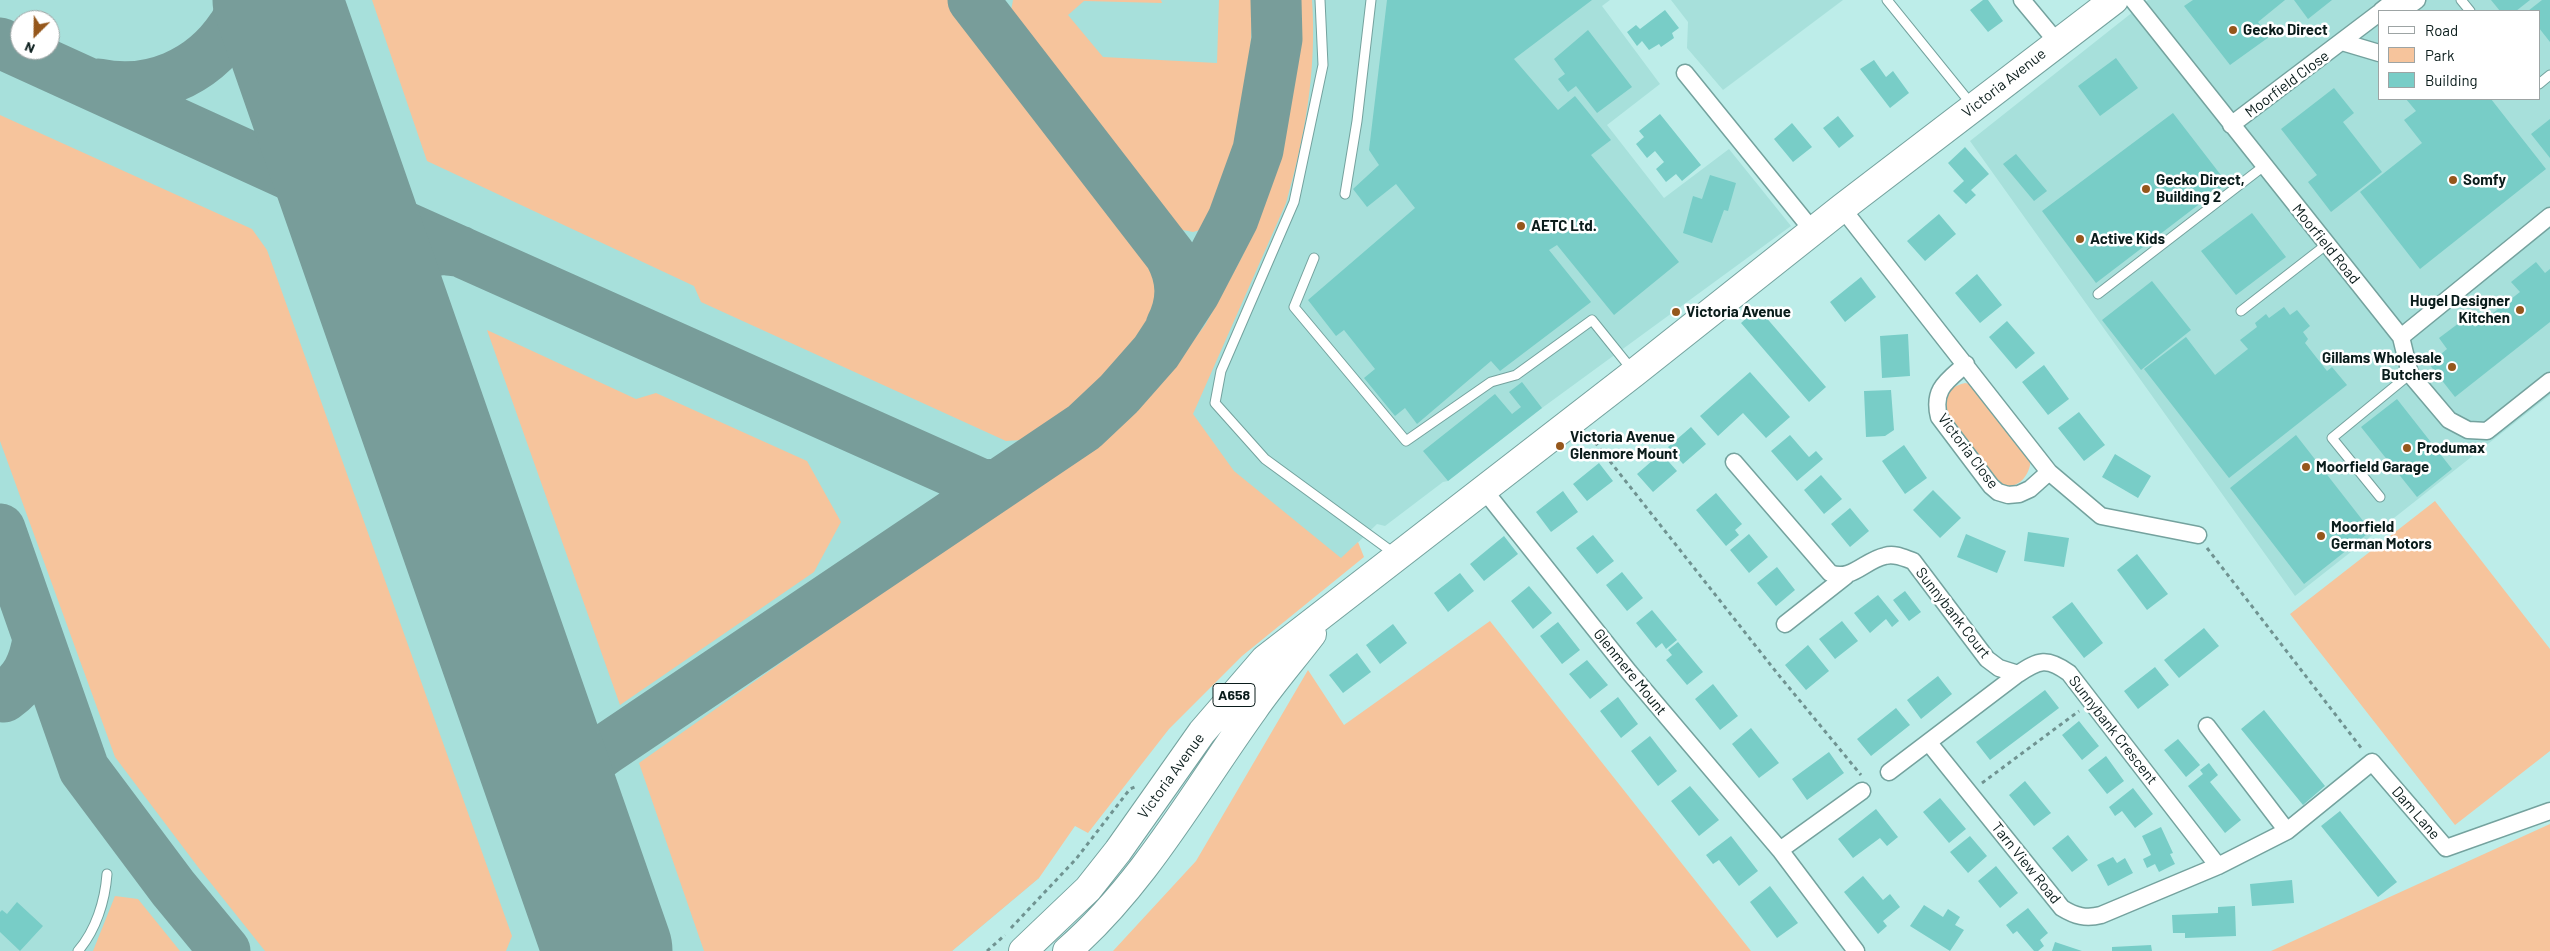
<!DOCTYPE html>
<html>
<head>
<meta charset="utf-8">
<style>
	body { margin:0 }
	#map { position:relative; width:2550px; height:951px; overflow:hidden; background:#bdede9; font-family:Barlow,sans-serif }
	canvas { display:block }
	.legend { position:absolute; left:2378px; top:10px; width:162px; height:90px; box-sizing:border-box; background:#fff; border:1px solid #9da4a4; margin:0; padding:6px 9px; list-style:none; font-size:15px; color:#0a1c1b }
	.legend li { display:flex; align-items:center; gap:10px; height:25px }
	.legend b { width:25px; border:1px solid #9da4a4 }
	.north { position:absolute; left:10px; top:10px; width:50px; height:50px; box-sizing:border-box; background:#fff; border:1px solid #9da4a4; border-radius:50%; rotate:203deg; font-size:14px; font-weight:700; line-height:20px; text-align:center; color:#0a1c1b }
	.north::after { content:''; display:block; margin:auto; width:18px; height:22px; background:#95571c; clip-path:polygon(50% 0,100% 100%,50% 72%,0 100%) }
</style>
</head>
<body>
<div id="map">
<canvas width="2550" height="951"></canvas>
<ul class="legend">
<li><b style="height:6px;background:#fff"></b>Road</li>
<li><b style="height:14px;background:#f6c49c"></b>Park</li>
<li><b style="height:14px;background:#78cdc7"></b>Building</li>
</ul>
<div class="north">N</div>
</div>
<script>
const g = document.querySelector('canvas').getContext('2d');
g.lineJoin = 'round';
function fillPath(path, color) {
  g.fillStyle = color;
  g.fill(path, 'evenodd');
}
function strokePath(path, color, width, dash) {
  g.strokeStyle = color;
  g.lineWidth = width;
  g.lineCap = dash ? 'butt' : 'round';
  g.setLineDash(dash || []);
  g.stroke(path);
}
function label(font, color, halo, rows, align = 'center') {
  g.font = font + ' Barlow,sans-serif';
  g.lineWidth = 5;
  g.setLineDash([]);
  g.textBaseline = 'middle';
  g.strokeStyle = halo;
  g.fillStyle = color;
  for (const [text, x, y, turn = 0] of rows) {
    g.save();
    g.translate(x, y);
    g.rotate((+turn || 0) * Math.PI / 180);
    g.textAlign = isNaN(turn) ? turn : align;
    if (halo) g.strokeText(text, 0, 0);
    g.fillText(text, 0, 0);
    g.restore();
  }
}
fillPath(new Path2D(`
	M0,0H1610L1602,6L1660,84L1607,125L1664,198L1729,149L1791,226L1542,408L1448,481L1443,482L1385,526L1377,524L1342,558L1015,812L1039,878L952,951H0ZM20,20H50V50H20Z
	M1671,0H1843L1723,90L1687,48L1688,22Z
	M2148,0H2550V395L2295,596L1970,141ZM2379,11H2539V99H2379Z`), '#a7e0db');
fillPath(new Path2D(`
	M372,0H949L1159,271L1162,300L1146,328L1103,376L1035,439L1006,441L701,302L694,286L427,161Z
	M1013,0H1161L1162,3L1084,1L1068,15L1103,57L1217,63L1219,0H1251L1253,2L1249,71L1235,149L1207,228L1193,232L1178,229L1010,17Z
	M1294,0H1312C1317,69 1305,137 1286,203L1193,414L1234,471L1341,558L1358,542L1364,557L1242,656L1169,729L1088,833L1075,826L1039,878L952,951H704L639,763L1090,445L1167,376L1205,325L1242,257L1267,195L1285,124L1293,55Z
	M0,115L252,229L267,250L512,936L506,951H265L198,867L115,757L0,441Z
	M487,330L636,399L656,393L807,461L841,522L814,572L620,705Z
	M1965,383L1974,385L2030,455C2034,474 2014,497 1996,480C1987,472 1980,459 1973,449C1959,431 1924,393 1965,383Z
	M2435,501L2550,649V751L2455,825L2290,614Z
	M1490,621L1751,951H1113L1196,861L1308,670L1344,725Z
	M2550,824V951H2271Z
	M115,896L138,899L180,951H93Z`), '#f6c49c');
strokePath(new Path2D(`
	M973,0L1170,255C1183,279 1183,302 1171,326
	M0,43L347,201L983,485L999,484
	M98,84C150,95 202,73 232,28C238,20 241,9 245,0
	M314,105C333,148 351,180 387,212
	M308,190L336,218L361,254L379,293
	M396,344C394,333 389,318 390,306C392,281 413,253 440,250C446,249 453,251 460,251
	M0,529L84,769L173,888L225,951
	M511,677C526,704 542,748 579,750C588,751 597,749 606,749C598,755 589,761 582,768C560,793 570,829 574,858
	M4,697C26,681 34,665 38,639
	M606,749L1084,427L1119,394L1156,352L1195,292L1233,219L1258,150L1277,39L1276,0
	M603,937L605,951`), '#789d9a', 51);
strokePath(new Path2D(`
	M277,0L608,951`), '#789d9a', 129);
fillPath(new Path2D(`
	M1387,0H1592L1514,59L1558,110L1575,96L1611,140L1591,155L1679,262L1614,315L1557,245L1549,250L1591,302L1500,371L1491,361L1417,424L1405,408L1395,416L1364,378L1375,369L1344,330L1336,336L1308,300L1415,208L1396,184L1367,207L1353,189L1379,165L1369,150Z
	M1983,0H1988L2003,21L1988,32L1970,10Z
	M2193,0H2285L2258,22L2269,37L2230,65L2184,6Z
	M2294,0H2332L2308,19Z
	M2491,0H2530L2516,11H2500Z
	M2542,0H2550V42L2539,28V11H2528Z
	M1665,10L1679,28L1672,33L1674,38L1661,47L1659,44L1649,50L1642,41L1637,46L1627,32L1636,25L1640,29Z
	M1588,30L1632,87L1597,113L1576,86L1568,92L1558,79L1565,74L1554,59Z
	M2116,58L2138,88L2100,116L2078,86Z
	M1874,60L1886,77L1893,71L1909,93L1890,108L1860,69Z
	M2334,88L2354,113L2343,122L2382,172L2331,212L2308,182L2317,175L2281,129Z
	M2406,99H2491L2546,169L2420,269L2360,192L2422,143L2404,120L2416,111Z
	M2173,113L2227,183L2096,283L2042,211Z
	M1660,114L1701,165L1682,181L1676,174L1666,182L1656,169L1664,162L1655,151L1647,158L1636,144L1644,137L1639,131Z
	M1838,116L1854,136L1839,148L1823,128Z
	M2550,119V158L2531,134Z
	M1792,123L1812,147L1793,162L1774,139Z
	M1965,147L1989,174L1971,190L1976,195L1966,204L1953,191L1964,181L1948,163Z
	M2016,154L2047,191L2034,201L2003,164Z
	M1710,175L1736,183L1728,211L1724,210L1712,243L1683,233L1693,196L1702,199Z
	M2252,213L2286,257L2236,295L2201,251Z
	M1939,214L1956,234L1925,261L1907,241Z
	M2536,262L2545,273L2550,269V322L2455,397L2429,364L2447,349L2439,338L2467,317L2475,327L2520,292L2511,282Z
	M1977,274L2002,305L1980,323L1955,293Z
	M1861,277L1876,297L1845,322L1830,302Z
	M2152,281L2191,330L2141,370L2102,320Z
	M2284,307L2290,315L2297,310L2310,326L2303,332L2308,339L2305,343L2327,371L2332,367L2347,385L2229,478L2144,369L2186,337L2215,375L2248,349L2240,340L2257,327L2255,323L2266,314L2269,318Z
	M1758,308L1826,387L1809,402L1741,323Z
	M2007,321L2035,353L2016,369L1989,337Z
	M1908,334L1910,376L1882,378L1880,336Z
	M2044,365L2069,399L2048,415L2022,382Z
	M1750,372L1790,417L1766,438L1743,413L1718,436L1700,416Z
	M1522,382L1542,408L1448,481L1423,451L1495,394L1512,414L1521,407L1509,392Z
	M1891,390L1894,430L1885,436L1866,437L1864,391Z
	M2397,399L2452,469L2417,497L2361,427Z
	M2079,412L2105,445L2084,461L2058,428Z
	M1691,427L1706,444L1683,464L1668,447Z
	M1790,435L1809,457L1816,451L1823,459L1797,481L1771,451Z
	M2296,435L2371,531L2304,584L2230,488Z
	M1904,445L1927,478L1905,494L1882,461Z
	M1661,453L1677,471L1653,492L1637,474Z
	M2115,454L2151,476L2138,498L2102,477Z
	M1599,463L1613,481L1587,501L1573,484Z
	M1821,475L1842,499L1824,514L1804,490Z
	M1933,490L1961,518L1940,538L1913,510Z
	M1563,491L1578,512L1551,532L1536,512Z
	M1716,493L1742,524L1735,530L1739,535L1726,546L1696,510Z
	M1850,508L1869,531L1850,547L1831,524Z
	M2028,532L2069,538L2064,567L2024,561Z
	M1749,534L1768,557L1749,573L1730,550Z
	M1966,534L2006,551L1997,573L1957,557Z
	M1593,535L1614,561L1597,574L1576,548Z
	M1504,536L1518,554L1484,581L1470,564Z
	M2137,554L2168,594L2147,610L2117,570Z
	M1777,567L1795,590L1776,606L1757,583Z
	M1622,572L1643,598L1627,611L1606,585Z
	M1460,573L1474,591L1448,612L1434,593Z
	M1529,586L1552,613L1533,629L1511,601Z
	M1905,591L1921,612L1909,621L1893,600Z
	M1878,595L1899,621L1892,627L1886,619L1870,633L1854,613Z
	M2072,602L2103,643L2084,658L2052,617Z
	M1652,610L1677,640L1666,649L1662,643L1656,648L1636,623Z
	M1842,621L1858,641L1835,659L1819,639Z
	M1558,622L1580,650L1562,664L1540,636Z
	M1393,624L1407,643L1380,664L1366,645Z
	M2204,628L2219,646L2179,678L2164,660Z
	M1678,642L1703,672L1687,685L1666,660L1672,655L1668,650Z
	M1808,645L1829,671L1806,690L1785,665Z
	M1357,653L1371,672L1343,693L1329,675Z
	M1587,660L1608,685L1590,699L1569,674Z
	M2155,667L2169,685L2138,709L2124,691Z
	M1938,676L1952,694L1921,719L1907,700Z
	M1713,684L1738,716L1720,730L1695,699Z
	M2045,690L2059,708L1990,760L1976,742Z
	M1618,697L1638,724L1621,738L1600,711Z
	M1896,708L1910,725L1871,756L1857,739Z
	M2264,710L2325,786L2303,805L2241,729Z
	M2079,721L2099,746L2082,760L2062,735Z
	M1751,728L1779,763L1759,778L1732,744Z
	M1650,736L1677,771L1658,786L1631,751Z
	M2178,739L2200,765L2186,777L2164,750Z
	M1829,752L1844,773L1807,800L1792,779Z
	M2106,756L2124,781L2107,794L2088,770Z
	M2209,763L2218,775L2210,782L2241,820L2225,833L2188,786L2203,774L2200,770Z
	M2025,781L2051,813L2034,826L2009,795Z
	M1690,786L1719,820L1699,836L1671,801Z
	M2133,788L2153,814L2135,828L2122,811L2115,816L2109,807Z
	M1940,798L1966,829L1949,843L1923,812Z
	M1876,809L1898,837L1887,846L1880,838L1853,858L1838,839Z
	M2340,811L2397,882L2378,897L2321,826Z
	M2161,827L2173,853L2170,854L2175,864L2159,872L2155,864L2147,868L2143,859L2151,855L2142,836Z
	M2068,835L2088,860L2072,872L2052,848Z
	M1731,836L1758,871L1739,886L1719,860L1713,864L1706,855Z
	M1970,836L1987,856L1968,873L1950,852Z
	M2113,857L2117,863L2125,858L2133,873L2108,886L2097,865Z
	M1996,866L2018,893L2000,908L1978,881Z
	M1863,876L1883,900L1890,894L1900,907L1883,921L1887,926L1878,934L1844,892Z
	M2292,880L2294,903L2252,906L2250,884Z
	M1770,886L1798,923L1777,938L1750,902Z
	M17,902L43,926L20,951L0,932V912L2,910L7,914Z
	M1924,905L1943,917L1948,909L1960,917L1955,925L1964,930L1950,951L1910,926Z
	M2235,906L2236,936L2185,938V933H2173L2172,915L2218,913V907Z
	M2028,908L2048,933L2040,940L2044,946L2038,951H2034L2017,931L2013,934L2006,925Z
	M2055,942L2082,951H2052Z
	M2151,945L2152,951H2112V947Z`), '#78cdc7');
const service = new Path2D(`
	M1320,0L1323,65L1294,202L1221,371L1215,403L1265,459L1395,554
	M1887,0L1972,105
	M2461,0L2470,11
	M2539,84L2550,75
	M1345,194L1357,121L1371,0
	M1314,258L1294,307L1406,441L1491,382L1516,375L1592,320L1633,371
	M2098,294L2264,166
	M2241,311L2326,245
	M2380,497L2332,438L2410,374
	M78,951C96,930 105,901 107,874`);
const minor = new Path2D(`
	M2022,0L2057,42
	M2133,0L2401,337L2550,216
	M2381,11L2391,3H2413L2417,0
	M2342,42L2379,53
	M1685,73L1813,231
	M2231,125L2379,13
	M1842,208L2049,472L2101,516L2198,535
	M2401,337L2410,374L2449,420L2468,430L2487,431L2550,381
	M1966,364C1947,381 1932,389 1939,417L1991,486L1998,492L2008,495L2019,494L2030,489L2049,472
	M1734,462L1830,573C1851,582 1865,560 1885,556C1895,553 1904,558 1913,561L1987,659L1999,668L2018,674
	M1484,490L1629,672L1780,850L1856,951
	M1785,624L1846,576
	M2207,726L2287,831
	M1929,743L2062,908C2075,916 2086,919 2101,915L2218,866L2287,831L2372,762L2446,848L2550,811
	M1889,772L2018,674C2039,660 2047,657 2069,673L2218,866
	M1780,850L1862,791`);
const trunk = new Path2D(`
	M1023,951L1088,889L1118,851L1202,732L1265,659L1634,373L1842,208L2114,0
	M1067,951C1144,884 1195,791 1254,709C1272,683 1293,659 1312,634`);
strokePath(service, '#74a29e', 11);
strokePath(minor, '#74a29e', 19);
strokePath(trunk, '#74a29e', 30);
strokePath(new Path2D(`
	M1590,436L1777,673L1861,775
	M2207,548L2362,749
	M1982,783L2079,711
	M1011,928L1076,859L1130,789L1135,787
	M987,951L1005,935`), '#709391', 3, [4, 4]);
strokePath(service, '#fff', 9);
strokePath(minor, '#fff', 16);
strokePath(trunk, '#fff', 28);
for (const [x, y, r, color] of [
	[2233,30,5,"#95571c"],
	[2453,180,5,"#95571c"],
	[2146,189,5,"#95571c"],
	[1521,226,5,"#95571c"],
	[2080,239,5,"#95571c"],
	[2520,310,5,"#95571c"],
	[1676,312,5,"#95571c"],
	[2452,367,5,"#95571c"],
	[1560,446,5,"#95571c"],
	[2407,448,5,"#95571c"],
	[2306,467,5,"#95571c"],
	[2321,536,5,"#95571c"]
]) {
  const dot = new Path2D();
  dot.arc(x, y, r, 0, 2 * Math.PI);
  g.fillStyle = color;
  g.fill(dot);
  strokePath(dot, '#fff', 2);
}
for (const [x, y, w] of [
	[1234,695,42]
]) {
  const box = new Path2D();
  box.roundRect(x - w / 2, y - 11.5, w, 23, 4);
  g.fillStyle = '#fff';
  g.fill(box);
  strokePath(box, '#0a1c1b', 1);
}
label('bold 14px', '#0a1c1b', null, [
	["A658",1234,695]
]);
label('bold 15px', '#0a1c1b', '#fff', [
	["Gecko Direct",2243,30],
	["Gecko Direct,",2156,180],
	["Building 2",2156,197],
	["Somfy",2463,180],
	["AETC Ltd.",1531,226],
	["Active Kids",2090,239],
	["Hugel Designer",2510,301,"right"],
	["Kitchen",2510,318,"right"],
	["Victoria Avenue",1686,312],
	["Gillams Wholesale",2442,358,"right"],
	["Butchers",2442,375,"right"],
	["Victoria Avenue",1570,437],
	["Glenmore Mount",1570,454],
	["Produmax",2417,448],
	["Moorfield Garage",2316,467],
	["Moorfield",2331,527],
	["German Motors",2331,544]
], 'left');
label('15px', '#0a1c1b', '#fff', [
	["Victoria Avenue",2004,83,-38],
	["Moorfield Close",2287,84,-37],
	["Moorfield Road",2326,244,51],
	["Victoria Close",1968,451,53],
	["Sunnybank Court",1953,613,52],
	["Glenmere Mount",1630,672,51],
	["Sunnybank Crescent",2113,730,52],
	["Victoria Avenue",1171,776,-54],
	["Dam Lane",2416,813,49],
	["Tarn View Road",2026,863,51]
]);
</script>
</body>
</html>
